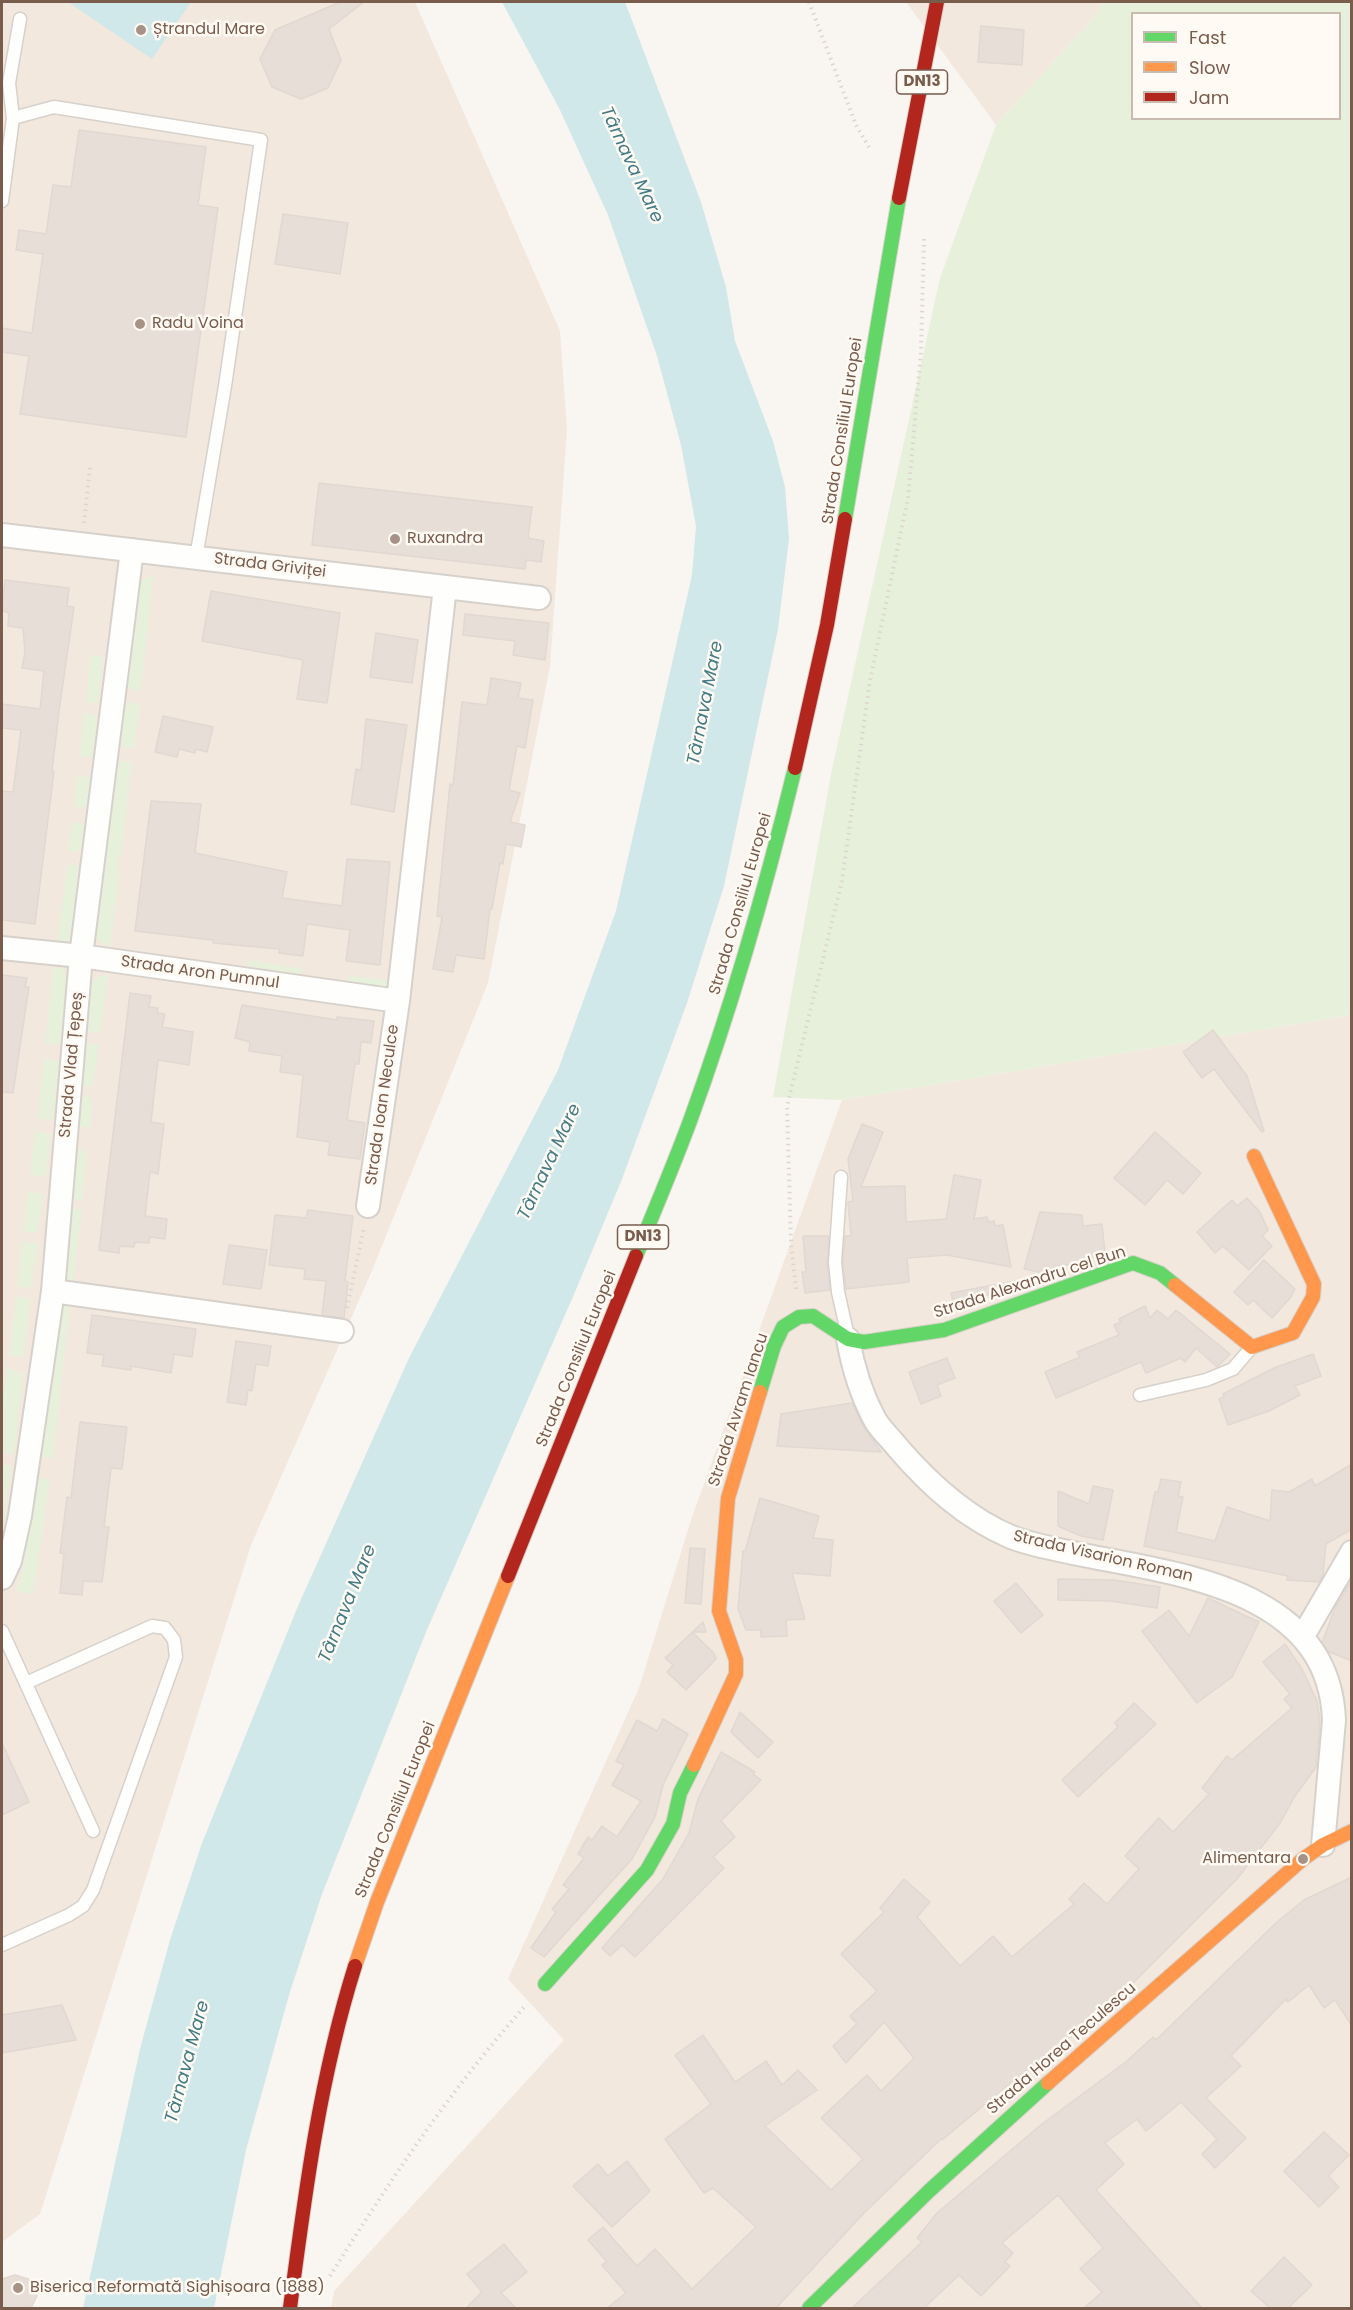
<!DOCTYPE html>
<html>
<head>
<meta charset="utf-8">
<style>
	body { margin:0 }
	#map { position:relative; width:1353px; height:2310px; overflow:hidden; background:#f9f5f0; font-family:Poppins,sans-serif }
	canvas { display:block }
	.frame { position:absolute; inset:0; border:3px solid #7a5c4d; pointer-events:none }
	.legend { position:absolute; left:1131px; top:12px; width:210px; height:108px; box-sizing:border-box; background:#fffaf3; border:2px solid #cabbb1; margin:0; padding:8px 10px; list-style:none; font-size:18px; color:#7a5c4d }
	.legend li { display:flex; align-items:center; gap:12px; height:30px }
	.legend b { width:30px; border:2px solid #cabbb1 }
</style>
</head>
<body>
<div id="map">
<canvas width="1353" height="2310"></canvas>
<div class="frame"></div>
<ul class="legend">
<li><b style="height:8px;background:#63d668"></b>Fast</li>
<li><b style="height:8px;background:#ff974d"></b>Slow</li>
<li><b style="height:8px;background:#b3261e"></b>Jam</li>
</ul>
</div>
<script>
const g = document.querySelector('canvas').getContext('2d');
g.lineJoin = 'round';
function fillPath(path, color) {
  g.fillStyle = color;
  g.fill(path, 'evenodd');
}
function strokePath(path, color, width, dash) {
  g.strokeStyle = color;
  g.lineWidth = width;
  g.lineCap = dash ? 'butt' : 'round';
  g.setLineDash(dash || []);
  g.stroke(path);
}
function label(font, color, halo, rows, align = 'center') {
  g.font = font + ' Poppins,sans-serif';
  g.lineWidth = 5;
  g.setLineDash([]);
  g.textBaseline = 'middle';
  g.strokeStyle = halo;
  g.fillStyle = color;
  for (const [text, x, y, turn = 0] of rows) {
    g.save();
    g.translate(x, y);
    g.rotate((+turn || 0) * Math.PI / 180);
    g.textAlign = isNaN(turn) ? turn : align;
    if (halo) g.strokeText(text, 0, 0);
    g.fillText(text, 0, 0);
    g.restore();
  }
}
fillPath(new Path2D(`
	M2,2H415L560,331L567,430L550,666L488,983L371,1273L251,1545L40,2214L2,2242Z
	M906,2H1102L1100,11L996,125Z
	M1351,1015V2308H331L334,2291L564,2040L508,1979L639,1688L691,1520L842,1100Z`), '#f2e8de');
fillPath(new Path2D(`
	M1102,2H1351V1015L842,1100L773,1097L831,774L940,278L996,125L1100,11ZM1132,14H1340V118H1132Z
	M154,575L152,588L141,691L124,687L138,587L143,579Z
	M90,655L103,656L98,703L86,702Z
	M122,702L140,703L134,749L123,747L118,744Z
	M84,713L97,716L93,757H79Z
	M122,761L132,762L121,856H118L117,870L120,871L110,947L101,942L96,937L117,764Z
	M77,776L91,777L87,807H74Z
	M72,822L85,824L82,851H68Z
	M67,864L81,866L74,934L66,946L57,945Z
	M248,960L303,969L302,974L247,966Z
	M53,967L62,968L66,977L61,1044L45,1043Z
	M108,975L100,1033L87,1032L91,984L100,976Z
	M348,976L396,981L387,987L347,981Z
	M86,1043L99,1045L93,1084L87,1087L80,1084Z
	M44,1058L59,1061L53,1120L37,1118Z
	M87,1095L92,1101L90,1128L75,1125L79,1096Z
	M35,1132L51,1134L46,1176L30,1175Z
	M79,1149L87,1153L82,1200L66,1198L72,1150Z
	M28,1192L43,1193L37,1233L23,1232Z
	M66,1209H82L72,1287L65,1286Z
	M22,1242L38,1244L31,1288L17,1286Z
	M16,1297L30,1299L24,1356H9Z
	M59,1302L70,1303L53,1459L39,1456Z
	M7,1368L23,1374L14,1454L2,1453V1413Z
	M2,1464L12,1466L2,1536Z
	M36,1478L50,1479L33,1595L16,1590L21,1577Z`), '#e7f0db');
fillPath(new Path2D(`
	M68,2H191L152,59Z
	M502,2H625L701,202L726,287L735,341L773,441L785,487L789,539L778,629L724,886L687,1003L622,1179L575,1292L426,1632L322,1894L289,1995L246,2150L214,2308H83L141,2045L170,1940L202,1843L298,1606L409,1358L558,1070L616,911L692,575L696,526L681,445L657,356L608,215L559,108Z`), '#d0e8ea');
const building = new Path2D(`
	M340,2H364L329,29L341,60L328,88L301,99L272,87L260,59L275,30Z
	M981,26L1024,30L1022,65L978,62Z
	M79,130L206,147L198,205L218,208L186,437L20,414L29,356L2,352V328L32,333L43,254L16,250L19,230L46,234L53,185L71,187Z
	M283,214L348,223L340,274L275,264Z
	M319,483L532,507L528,538L544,541L541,562L526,560L525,569L312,545Z
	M5,580L69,588L67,606L74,607L59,711L52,771H54L35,924L2,920V791L13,792L21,730L2,728V704L40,709L44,671L22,668L25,652L23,628L8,626L9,613L2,610Z
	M211,591L340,613L327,703L297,699L303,660L202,641Z
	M465,614L549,623L545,660L513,655L515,641L463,635Z
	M376,633L418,640L412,683L370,677Z
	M491,678L521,683L518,698L533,700L525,748L517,746L509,790L520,793L510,822L525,825L521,847L506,844L503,864L500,863L492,909H490L484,959L456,955L453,972L433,969L442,917L437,916L450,784L453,785L462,702L487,705Z
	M163,716L213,727L207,752L196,749L195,753L179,749L177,757L155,752Z
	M366,719L407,725L394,812L351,804L356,769L361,770Z
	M151,801L201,804L195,853L287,872L282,898L342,906L347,859L390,862L380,965L346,961L350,930L307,924L303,956L279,953L280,949L213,943V940L135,931Z
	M2,975L27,978L25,987H29L13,1093L2,1092Z
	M130,993L151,996L149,1007L158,1008L157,1013L165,1014L162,1027L193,1032L189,1065L158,1060L151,1122L164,1124L158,1174L150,1172L145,1216L167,1219L165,1239L150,1237L149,1243L135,1242L134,1247L120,1246L119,1253L99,1250Z
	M242,1005L337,1020V1017L374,1021L371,1043L361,1042L359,1064H355L347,1120L365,1123L360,1159L328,1155L330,1142L297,1137L303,1075L280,1072L282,1056L249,1051L250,1042L235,1038Z
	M1213,1030L1247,1076L1264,1131L1262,1132L1214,1069L1202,1078L1183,1052Z
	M862,1124L883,1132L861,1187L905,1186L906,1222L946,1219L954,1175L981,1180L974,1219L987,1217L988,1222L994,1221L995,1226L1003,1225L1011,1267L947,1255L907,1258L909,1282L846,1289L843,1262L845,1236H851L848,1202L853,1201L848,1159Z
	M1155,1132L1201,1173L1183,1194L1167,1180L1145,1205L1114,1178Z
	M1247,1198L1260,1212L1268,1230L1262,1236L1272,1246L1249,1270L1223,1246L1215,1253L1197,1232L1232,1200L1237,1206Z
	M308,1210L353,1216L345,1281L348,1282L344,1318L322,1315L326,1281L304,1279L305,1269L269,1265L275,1215L306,1218Z
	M1040,1212L1082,1215L1083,1226L1102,1224L1105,1253L1074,1264L1054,1266V1270L1044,1273L1024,1269Z
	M803,1236H829L827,1263L830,1290L805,1293L802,1272H806Z
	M229,1245L267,1250L261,1289L223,1284Z
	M1264,1260L1295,1289L1291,1297L1272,1318L1253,1300L1248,1305L1234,1292Z
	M1026,1279V1281L954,1307L951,1293Z
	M1145,1306L1150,1318L1157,1310L1168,1319L1176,1310L1230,1354L1217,1367L1196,1348L1185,1362L1181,1358L1146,1373L1141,1362L1056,1398L1045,1372L1080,1357L1077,1352L1119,1335L1114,1325L1121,1322L1119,1319Z
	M92,1315L196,1329L192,1357L174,1354L171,1373L131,1366V1370L102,1366L104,1355L87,1353Z
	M236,1341L271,1346L268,1366L256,1364L252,1391L248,1390L246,1405L227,1402Z
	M1313,1354L1321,1376L1295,1386L1300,1395L1269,1411L1228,1425L1219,1399L1224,1397L1223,1394L1274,1368Z
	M947,1358L955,1378L937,1385L941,1396L921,1404L909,1372Z
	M852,1403L863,1426L881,1452L777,1446L781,1414Z
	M80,1422L127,1427L122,1469L111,1468L104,1527H109L102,1582L83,1581L82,1595L60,1593L64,1554L60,1553L67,1497L71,1498Z
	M1352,1464V1529L1326,1544L1323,1574L1319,1582L1287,1580L1288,1576L1144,1546L1155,1492H1158L1161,1479L1181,1482L1178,1496L1183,1497L1176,1532L1215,1541L1227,1507L1270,1521L1272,1490L1289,1492L1312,1479L1315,1486Z
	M1093,1486L1113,1490L1103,1540L1081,1536L1058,1526V1491L1089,1504Z
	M760,1498L819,1516L813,1538L833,1540L830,1576L792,1573L805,1619L786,1620L787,1636L761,1637V1630H746L738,1609L743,1551H745L746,1548Z
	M690,1548L705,1549L701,1604L685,1603Z
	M1058,1579L1114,1580L1160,1587L1157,1608L1111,1601L1058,1600Z
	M1352,1580V1661L1327,1651L1322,1643L1335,1608Z
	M1016,1583L1043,1615L1021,1633L994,1601Z
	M1208,1598L1259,1622L1232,1677L1197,1703L1142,1631L1169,1610L1189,1636Z
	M703,1622L706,1632H692L714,1653L716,1659L686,1690L667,1672L673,1665L665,1658Z
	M1285,1644L1302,1669L1317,1701L1320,1721L1316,1767L1295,1796L1280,1823L1237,1879L1130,1986L1072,2036L1019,2076L942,2140L941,2139L864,2213L776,2308H607L626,2293L602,2265L607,2262L588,2240L603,2227L637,2266L655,2249L692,2289L756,2227L713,2188L704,2193L665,2139L711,2104L675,2055L703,2035L735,2082L766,2061L782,2085L798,2070L817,2090L765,2126L831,2190L863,2159L821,2118L867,2075L881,2091L914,2058L884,2022L846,2063L833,2046L857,2024L850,2016L877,1991L841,1954L884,1912L880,1908L904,1879L930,1902L917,1917L960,1966L993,1936L1012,1957L1074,1904L1069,1899L1084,1883L1107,1904L1139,1869L1125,1856L1144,1834L1159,1818L1173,1832L1209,1794L1202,1788L1227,1756L1232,1760L1292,1708L1284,1699L1290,1694L1263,1662Z
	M1134,1703L1156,1724L1078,1797L1062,1780L1118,1727L1115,1723Z
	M740,1712L773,1742L758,1758L731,1732Z
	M663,1719L688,1734L663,1785L655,1817L632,1859L544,1957L531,1948L556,1912L552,1909L569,1889L563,1885L584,1858L578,1854L588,1837L592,1840L602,1826L617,1837L641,1801L612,1785L624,1765L616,1761L637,1720L657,1731Z
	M2,1743L29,1802L2,1815Z
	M721,1752L755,1772L753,1774L761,1780L721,1821L735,1837L713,1857L724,1868L635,1957L622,1945L610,1956L602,1948L663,1879L689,1833L698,1799Z
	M1352,1877V2026L1335,2000L1324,2008L1309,1985L1288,2002L1286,1999L1231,2056L1241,2066L1206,2098L1246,2138L1215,2168L1202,2154L1217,2139L1181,2102L1146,2131L1137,2119L1105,2143L1124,2164L1096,2190L1202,2308H1084L1102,2292L1080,2269L1103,2248L1058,2195L1002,2243L1013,2253L1005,2262L1010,2266L981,2296L959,2275L924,2308H852L922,2242L917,2238L937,2213L1042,2124L1127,2061L1153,2037L1156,2040L1277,1922L1304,1900Z
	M62,2005L76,2040L2,2053V2015Z
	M1324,2132L1349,2155L1328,2176L1339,2187L1319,2207L1284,2171Z
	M627,2161L650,2191L612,2227L573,2186L598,2164L608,2176Z
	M504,2244L527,2272L501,2293L516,2308H466L482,2292L467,2274Z
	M1284,2257L1312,2285L1288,2308H1270L1251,2291Z
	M15,2275L31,2280L37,2296L31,2308H2V2279Z`);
fillPath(building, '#e6ded7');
strokePath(building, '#e2d8d2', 1.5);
const lane = new Path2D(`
	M13,118L9,83L20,19
	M2,201L13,118L54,107L261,140L225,386L196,558
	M841,1177L835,1262L838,1292L847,1332
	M1140,1395L1206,1380L1233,1369L1251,1348
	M2,1631L93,1831
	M2,1945L69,1915L83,1906L93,1890L176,1657L174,1640L165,1628L152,1626L26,1683`);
const street = new Path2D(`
	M2,535L539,598
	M2,948L81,956L398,1001
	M368,1206L398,1001L445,587
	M53,1291L342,1331
	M848,1339C853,1368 861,1394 875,1420C881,1430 891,1439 898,1448C930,1485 966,1518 1011,1537C1031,1545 1052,1548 1073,1553C1174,1574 1329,1587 1334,1720L1323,1845
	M2,1578L10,1561L20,1516L53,1291L81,956L132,550
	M1303,1636L1352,1552`);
const fast = new Path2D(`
	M845,519L899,198
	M636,1256C654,1211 673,1167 690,1121C732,1006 766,887 795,768
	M760,1392L774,1346L783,1327L799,1317L813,1316L848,1339L864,1342L944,1330L1133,1263L1160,1273L1175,1285
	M545,1984L647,1870L673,1824L680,1793L694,1765
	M809,2308L929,2191L1048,2083`);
const slow = new Path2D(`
	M1175,1285L1252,1347L1293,1333L1313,1297L1314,1284L1254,1156
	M694,1765L736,1674V1660L719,1611L728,1498L760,1392
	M355,1966L377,1902L508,1576
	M1048,2083L1303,1859L1323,1845L1352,1831`);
const jam = new Path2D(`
	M899,198L937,2
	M795,768L827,625L845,519
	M508,1576L636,1256
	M290,2308C305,2193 320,2077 355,1966`);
strokePath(lane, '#d7d1cb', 15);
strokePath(street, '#d7d1cb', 26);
strokePath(fast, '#d9d2cb', 16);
strokePath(slow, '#d9d2cb', 16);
strokePath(jam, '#d9d2cb', 16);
strokePath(new Path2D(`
	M809,2L856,125L870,149
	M84,523L90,467
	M796,1289L791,1242L787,1106L842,881L870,680L908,498L921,352L924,239
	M347,1308L364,1227
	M330,2276C389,2182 452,2087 527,2004`), '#dcd5d0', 4, [1.5, 4.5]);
strokePath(lane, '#fefefd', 12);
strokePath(street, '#fefefd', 22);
strokePath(fast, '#63d668', 14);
strokePath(slow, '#ff974d', 14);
strokePath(jam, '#b3261e', 14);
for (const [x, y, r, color] of [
	[141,30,6,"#a69286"],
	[140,324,6,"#a69286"],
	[395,539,6,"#a69286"],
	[1303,1859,6,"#a69286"],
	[18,2288,6,"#a69286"]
]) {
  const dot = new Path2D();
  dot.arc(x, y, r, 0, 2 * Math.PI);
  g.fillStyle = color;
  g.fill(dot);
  strokePath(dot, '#fffaf3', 2);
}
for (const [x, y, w] of [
	[922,82,51],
	[643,1237,51]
]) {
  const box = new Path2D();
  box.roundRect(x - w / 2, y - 12, w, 24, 4.5);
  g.fillStyle = '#fffaf3';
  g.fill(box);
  strokePath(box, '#7a5c4d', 1.5);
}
label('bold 15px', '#7a5c4d', null, [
	["DN13",922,82],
	["DN13",643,1237]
]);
label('16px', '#7a5c4d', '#fffaf3', [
	["Ștrandul Mare",153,30],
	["Radu Voina",152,324],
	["Ruxandra",407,539],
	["Alimentara",1291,1859,"right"],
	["Biserica Reformată Sighișoara (1888)",30,2288]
], 'left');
label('16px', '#7a5c4d', '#fffaf3', [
	["Strada Consiliul Europei",843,431,-81],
	["Strada Griviței",270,566,7],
	["Strada Consiliul Europei",741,904,-74],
	["Strada Aron Pumnul",200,973,8],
	["Strada Vlad Țepeș",72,1065,-85],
	["Strada Ioan Neculce",383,1105,-82],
	["Strada Alexandru cel Bun",1030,1283,-18],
	["Strada Consiliul Europei",577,1359,-68],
	["Strada Avram Iancu",739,1410,-72],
	["Strada Visarion Roman",1103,1557,13],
	["Strada Consiliul Europei",396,1810,-68],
	["Strada Horea Teculescu",1062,2049,-41]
]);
label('italic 18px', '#437c86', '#fffaf3', [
	["Târnava Mare",631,165,65],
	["Târnava Mare",706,703,-79],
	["Târnava Mare",550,1162,-65],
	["Târnava Mare",348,1604,-68],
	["Târnava Mare",188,2062,-75]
]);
</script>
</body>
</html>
